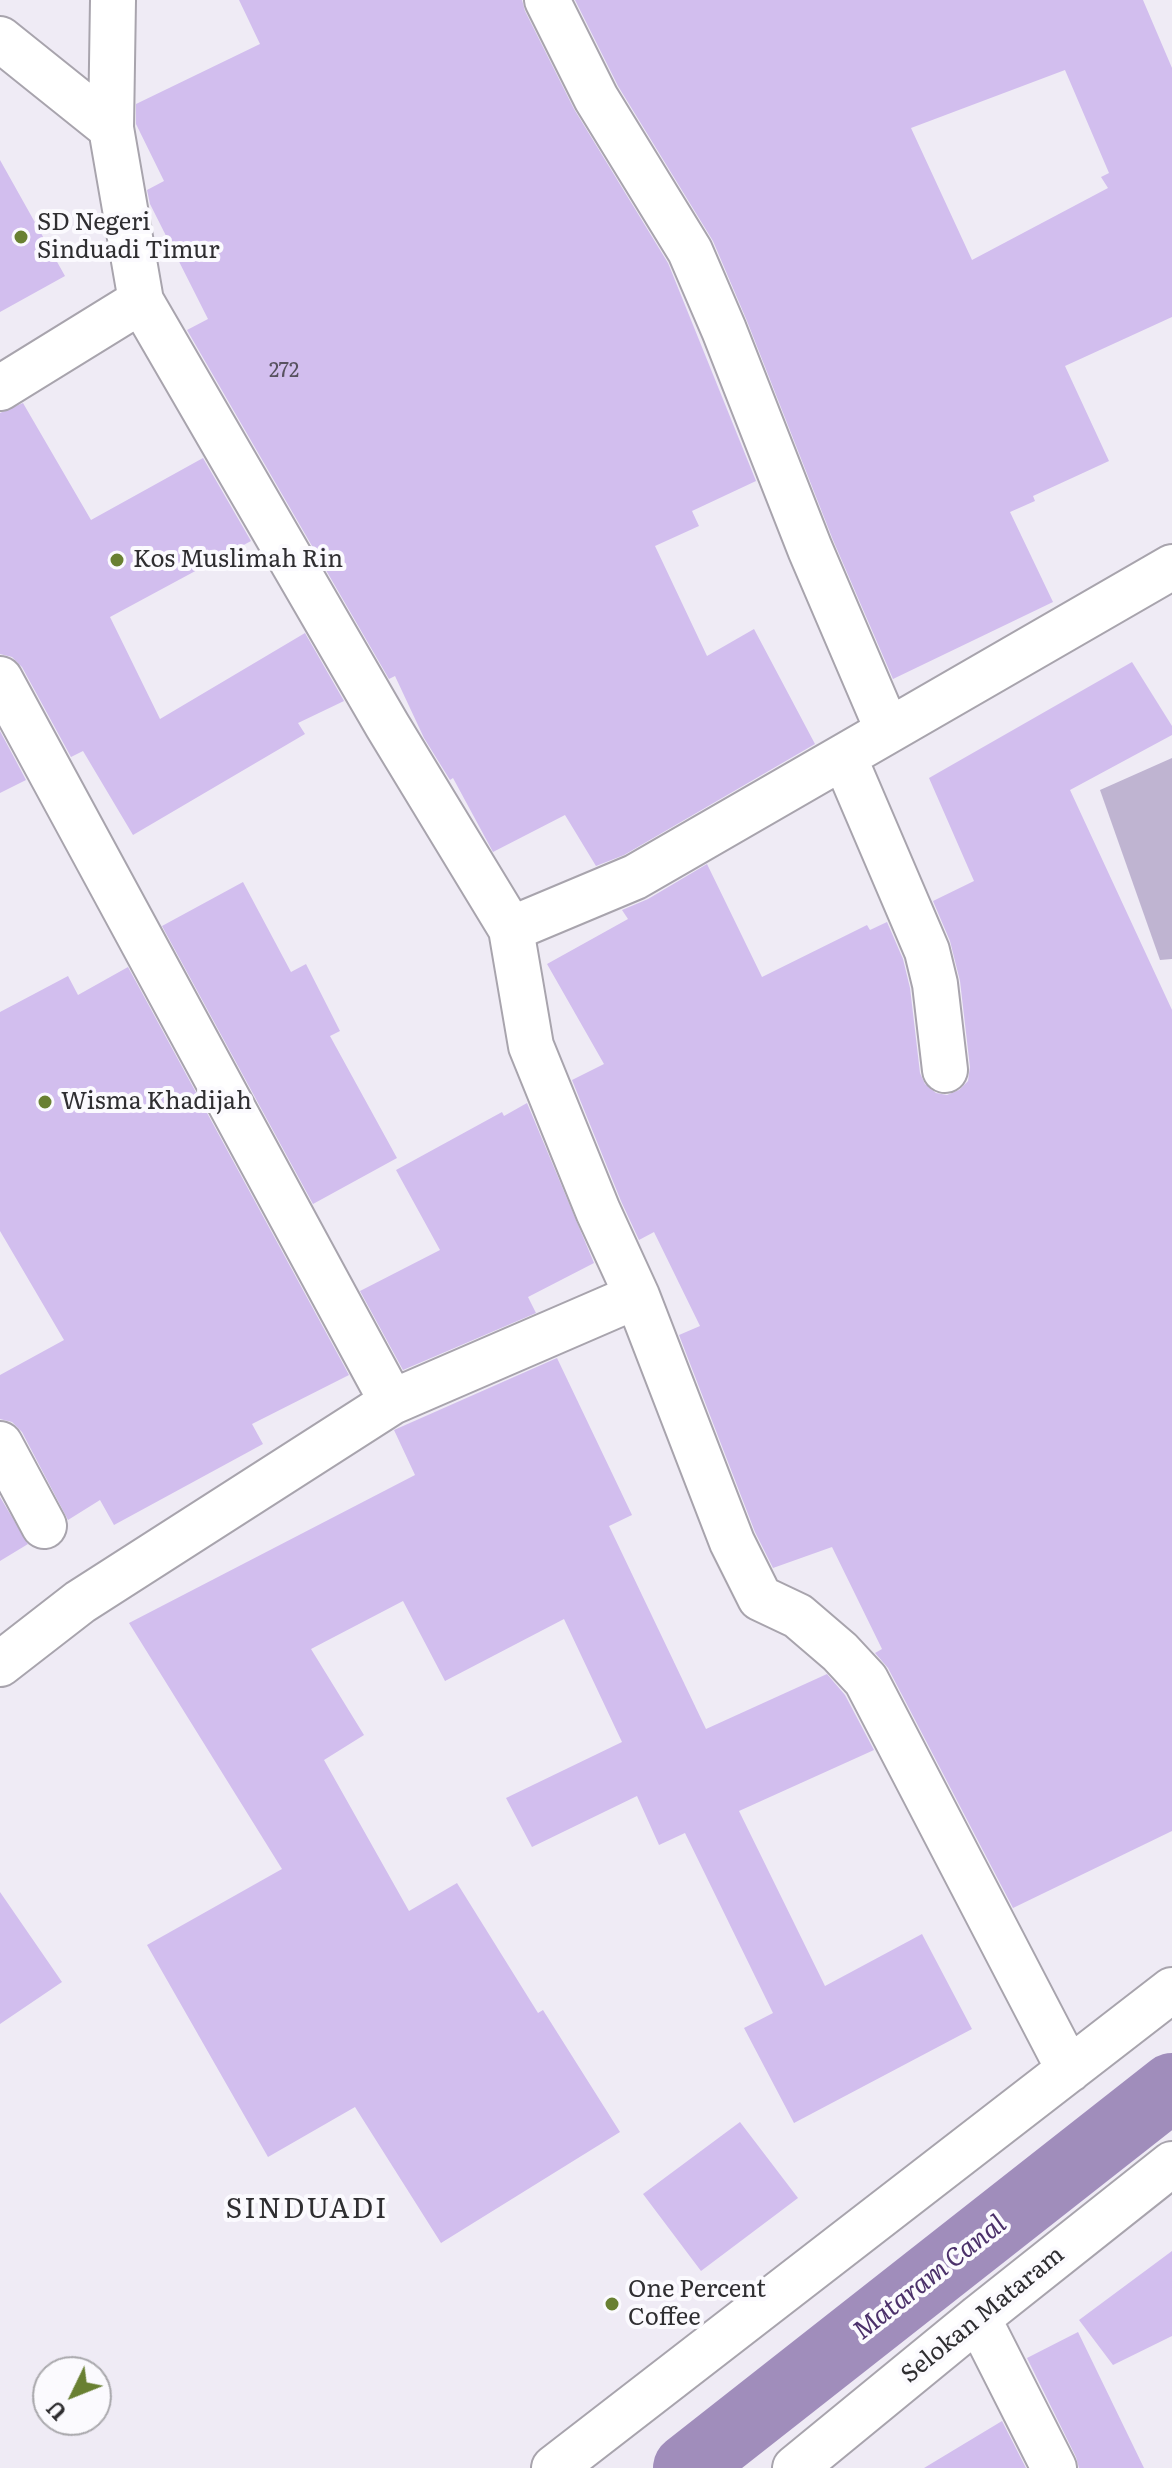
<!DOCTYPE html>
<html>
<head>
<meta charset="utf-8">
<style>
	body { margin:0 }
	#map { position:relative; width:1172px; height:2468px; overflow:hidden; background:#efebf5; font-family:Literata,serif }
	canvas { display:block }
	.north { position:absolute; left:32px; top:2356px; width:80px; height:80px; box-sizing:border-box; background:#fbfafe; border:2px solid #a9a8ac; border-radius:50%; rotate:227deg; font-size:22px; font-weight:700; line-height:32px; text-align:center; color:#2f2e31 }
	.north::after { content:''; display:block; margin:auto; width:28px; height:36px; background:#698032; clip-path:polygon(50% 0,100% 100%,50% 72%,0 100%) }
</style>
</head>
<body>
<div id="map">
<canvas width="1172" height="2468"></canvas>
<div class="north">U</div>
</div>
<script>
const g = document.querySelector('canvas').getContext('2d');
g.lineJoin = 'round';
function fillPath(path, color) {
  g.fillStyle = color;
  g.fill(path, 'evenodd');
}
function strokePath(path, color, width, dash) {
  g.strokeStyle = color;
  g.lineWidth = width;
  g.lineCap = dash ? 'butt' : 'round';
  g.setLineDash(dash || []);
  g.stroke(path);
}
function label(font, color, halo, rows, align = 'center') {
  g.font = font + ' Literata,serif';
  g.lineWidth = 8;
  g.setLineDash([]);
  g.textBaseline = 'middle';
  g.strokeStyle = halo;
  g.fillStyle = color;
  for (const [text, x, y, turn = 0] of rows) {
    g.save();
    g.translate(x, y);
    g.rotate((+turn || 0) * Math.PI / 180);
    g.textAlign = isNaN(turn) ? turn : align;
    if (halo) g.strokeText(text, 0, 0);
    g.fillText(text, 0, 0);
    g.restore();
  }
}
fillPath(new Path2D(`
	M1172,758V959L1160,960L1100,790Z`), '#bfb4d1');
strokePath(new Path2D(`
	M687,2468L1172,2087`), '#a08dbb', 68);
fillPath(new Path2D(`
	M239,0H522L525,11L574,109L668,263L756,481L692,511L699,526L655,546L707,656L754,629L815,744L624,855L596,866L565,815L493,852L453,778L450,780L424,738L395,676L389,679L187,330L208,319L150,204L147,190L164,181L136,124V104L260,44Z
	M575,0H1143L1172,68V317L1065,366L1109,461L1033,496L1035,501L1010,512L1053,602L893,679L833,540L747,321L713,241L618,86ZM1065,70L1109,173L1101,177L1108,188L972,260L911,128Z
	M0,160L65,276L0,312Z
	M23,403L91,520L203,458L251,541L110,617L160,719L305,633L344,701L298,723L305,734L133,835L83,751L71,757L22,667L12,657L0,654V413Z
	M1132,662L1172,726V735L1070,790L1172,1010V1831L1013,1908L888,1668L875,1653L882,1649L832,1547L773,1568L755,1532L679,1335L700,1326L654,1232L639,1240L621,1201L572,1080L604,1064L547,964L628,919L622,910L648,899L707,864L762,977L867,925L870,930L887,922L903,959L910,988L920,1073L925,1084L936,1093L947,1095L959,1090L968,1081L970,1067L960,981L950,941L933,901L974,881L929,778Z
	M0,731L26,780L0,793Z
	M243,882L291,972L306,964L340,1031L330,1036L397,1158L313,1204L162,926Z
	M128,967L349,1375L252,1424L263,1444L114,1525L100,1500L68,1520L22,1432L12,1422L0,1419V1375L64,1340L0,1231V1012L68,976L78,995Z
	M527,1103L594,1263L528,1297L536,1313L403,1370L360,1291L440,1250L396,1170L502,1112L504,1116Z
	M557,1358L632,1515L609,1526L706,1729L827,1674L845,1695L874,1750L739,1811L825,1986L922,1934L972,2029L794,2123L744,2028L773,2013L685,1833L659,1845L637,1796L532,1847L506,1798L622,1742L564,1619L445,1681L403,1601L311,1649L364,1735L324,1760L409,1911L457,1883L538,2013L543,2010L620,2132L441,2243L355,2107L268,2157L147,1945L282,1869L129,1623L415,1475L394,1430Z
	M0,1497L28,1544L0,1561Z
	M0,1892L62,1982L0,2024Z
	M740,2122L798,2198L701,2271L643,2194Z
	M1172,2251V2336L1113,2365L1079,2320Z
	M1078,2332L1144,2468H1079L1076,2457L1027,2358Z
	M1002,2421L1026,2468H924Z`), '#d2beee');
const minor = new Path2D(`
	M547,0L596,98L690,251L724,330L810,549L888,731
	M0,39L111,128
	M141,301L387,725L511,929L531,1046L598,1211L637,1296L732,1542L760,1598L798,1616L840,1652L866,1680L1069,2070
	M0,388L141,301L111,128L113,0
	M0,679L392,1402
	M844,757L927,951L935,984L945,1070
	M511,929L635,877L1172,567
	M0,1444L44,1526
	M0,1664L80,1602L392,1402L637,1296
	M978,2318L1054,2468
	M554,2468L1172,1990
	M795,2468L978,2318L1172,2164`);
strokePath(minor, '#a8a4ad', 48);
strokePath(minor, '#fff', 44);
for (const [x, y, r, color] of [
	[21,237,8,"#698032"],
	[117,560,8,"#698032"],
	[45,1102,8,"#698032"],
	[612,2304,8,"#698032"]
]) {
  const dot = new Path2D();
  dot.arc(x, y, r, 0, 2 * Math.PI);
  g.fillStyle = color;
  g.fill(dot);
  strokePath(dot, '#fbfafe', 3);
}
label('20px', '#585260', null, [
	["272",284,371]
]);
label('24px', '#2f2e31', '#fbfafe', [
	["SD Negeri",37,223],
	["Sinduadi Timur",37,251],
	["Kos Muslimah Rin",133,560],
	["Wisma Khadijah",61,1102],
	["One Percent",628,2290],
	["Coffee",628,2318]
], 'left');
label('24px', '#2f2e31', '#fbfafe', [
	["Selokan Mataram",983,2315,-39]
]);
label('italic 26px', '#4b306a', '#fbfafe', [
	["Mataram Canal",930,2278,-38]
]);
g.letterSpacing = '2px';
label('28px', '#2f2e31', '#fbfafe', [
	["SINDUADI",307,2210]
]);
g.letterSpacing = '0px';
</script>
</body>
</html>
